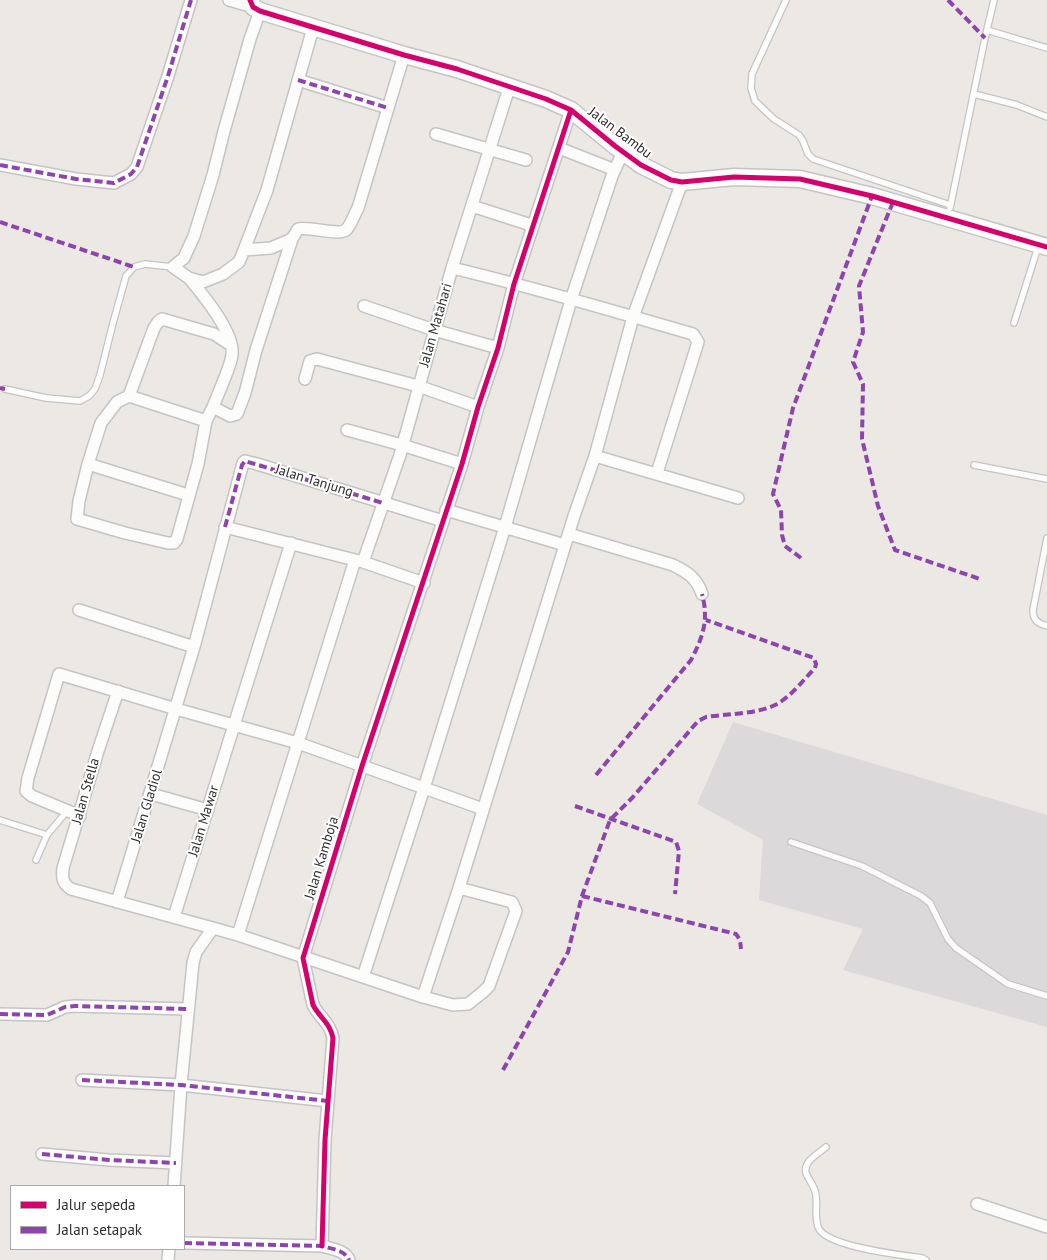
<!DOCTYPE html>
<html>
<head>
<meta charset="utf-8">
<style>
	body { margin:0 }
	#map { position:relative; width:1047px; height:1260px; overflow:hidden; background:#ece8e4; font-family:"PT Sans",sans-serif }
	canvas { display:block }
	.legend { position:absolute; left:10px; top:1185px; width:175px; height:65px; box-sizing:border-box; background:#fff; border:1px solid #ababab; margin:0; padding:6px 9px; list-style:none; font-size:15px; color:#2e2e2e }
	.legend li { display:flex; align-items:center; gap:10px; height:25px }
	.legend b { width:25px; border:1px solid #ababab }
</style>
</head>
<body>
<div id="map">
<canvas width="1047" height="1260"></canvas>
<ul class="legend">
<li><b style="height:6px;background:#d6006c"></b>Jalur sepeda</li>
<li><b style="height:6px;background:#8e44ad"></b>Jalan setapak</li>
</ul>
</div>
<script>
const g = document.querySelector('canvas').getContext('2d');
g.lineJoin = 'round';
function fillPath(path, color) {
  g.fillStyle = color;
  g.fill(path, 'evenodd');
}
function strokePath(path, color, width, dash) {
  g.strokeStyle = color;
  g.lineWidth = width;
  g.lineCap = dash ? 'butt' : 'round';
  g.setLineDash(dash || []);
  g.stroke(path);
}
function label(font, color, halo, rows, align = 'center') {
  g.font = font + ' "PT Sans",sans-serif';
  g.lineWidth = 4;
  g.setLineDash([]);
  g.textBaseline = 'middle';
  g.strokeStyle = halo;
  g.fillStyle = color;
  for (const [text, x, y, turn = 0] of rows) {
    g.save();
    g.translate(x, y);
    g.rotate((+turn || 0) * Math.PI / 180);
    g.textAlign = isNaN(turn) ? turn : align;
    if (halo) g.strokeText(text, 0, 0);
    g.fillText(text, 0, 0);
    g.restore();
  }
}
fillPath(new Path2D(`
	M733,722L1047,815V1027L843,970L863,929L759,900L763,840L697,804Z`), '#dcd9db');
const lane = new Path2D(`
	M786,0L752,74L751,88L755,101L774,119L799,135L803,141L808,154L813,159L950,205
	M987,30L1047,48
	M974,94L1017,105L1047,117
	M950,208L985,38L994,0
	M1014,323L1038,247
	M5,389L46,398L80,401L89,396L95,389L100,375L113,323L126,276L134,267L145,264L173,267
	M974,465L1047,479
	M1047,538L1033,610C1033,620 1037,623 1047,626
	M0,820L47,835
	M791,842L862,866L921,896L930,903L948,939L956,948L1008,984L1047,996
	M36,860L47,835L68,810
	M826,1147C818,1154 803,1161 806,1173C808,1179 813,1184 815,1191C819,1203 813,1217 819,1229C829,1247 901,1255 922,1258L926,1260`);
const street = new Path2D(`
	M229,0L253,7
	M260,11L250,39L224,131L213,175L194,236L184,258L173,267L189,278L203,282L223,274L239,262L244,250L271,248L292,239L298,229C310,226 338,236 346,230C351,225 354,215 358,208L404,55
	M298,80L388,108
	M436,134L526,160
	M559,148L615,170
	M0,165L76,179L114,183L131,174L137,167L168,76L191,0
	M472,206L528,224
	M244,250L267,190L313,28
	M452,268C533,287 613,311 693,334L698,342L657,473
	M189,278C203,295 235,333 232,355C230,369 218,393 213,407
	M364,306L434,330L498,348
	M305,379L310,361L317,359L418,386L478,407
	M129,396L154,328L158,322L162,319L214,334L231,345
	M206,421L129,396L117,402L101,423L88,464L79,501L77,519L125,533L168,543H174L177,539L198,464L206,421L213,407L230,416L237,414L245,393L256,350L292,239
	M347,430L402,445L462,464
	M595,456L738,498
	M88,464L188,495
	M446,510L565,545
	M225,527L363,562L424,583
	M569,534L673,565C687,572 697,578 702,594
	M363,562L400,455L452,268L509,88
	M79,610L194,647
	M118,691L98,751L63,868C62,878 62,883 71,889L238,935L423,997L453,1005L468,1004L483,992L489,986L516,911L512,902L459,888
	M151,794L208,810
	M80,816L32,796L26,791L28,778L59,674L176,709L298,743L483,809
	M117,902L194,647L243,463L245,461L257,464L443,521
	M174,917L291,543
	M238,935L355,560
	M363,977L424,788L505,527L571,300L612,176L623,152
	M423,997L459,888L574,516L595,456L633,317L682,182
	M0,1014L47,1015L65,1007L75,1006L188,1009
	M82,1080L181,1085L328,1101
	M42,1154L109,1160L176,1163
	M174,1186L181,1085L193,963L196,952L213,928
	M977,1204L1047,1227
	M184,1243L322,1246C332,1249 345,1250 349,1260
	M322,1246L325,1140L333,1038C330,1023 320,1018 313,1005L303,958L362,766L462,464L478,407L498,348L514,284L571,110
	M168,1260L169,1249`);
const secondary = new Path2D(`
	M250,0L253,7L260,11L404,55L457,69L546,99L571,110L615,146L641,165L671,180L682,182L734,177L800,179L872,196L1047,247`);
strokePath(lane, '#c5c4c5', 8);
strokePath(street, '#c5c4c5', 14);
strokePath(secondary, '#c5c4c5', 19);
strokePath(lane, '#fcfcfb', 5.5);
strokePath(street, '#fcfcfb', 11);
strokePath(secondary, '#fcfcfb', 16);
strokePath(new Path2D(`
	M948,0L985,38
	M298,80L388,108
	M0,165L76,179L114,183L131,174L137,167L168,76L191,0
	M893,202L859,286L863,332L853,362L863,384L862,439L878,506L895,550L980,579
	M0,222L134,267
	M0,388L5,389
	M225,527L242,465L245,461L383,503
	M801,558L785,546L782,535L781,510L773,494L793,408L872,196
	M596,775L691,660C703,637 709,620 702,594
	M575,806L676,842L679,851L675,894
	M582,896L736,934L740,940L741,949
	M0,1014L47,1015L65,1007L75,1006L188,1009
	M503,1070L568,952L582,896L610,820L633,797L698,721L706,717C726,714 757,714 775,705C791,697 803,680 815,668L816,664L814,658L706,620
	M82,1080L181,1085L328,1101
	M42,1154L109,1160L176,1163
	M184,1243L322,1246C332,1249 345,1250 349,1260`), '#8e44ad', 4, [8, 4]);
strokePath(new Path2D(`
	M250,0L253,7L260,11L404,55L457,69L546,99L571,110L615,146L641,165L671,180L682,182L734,177L800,179L872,196L1047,247
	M322,1246L325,1140L333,1038C330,1023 320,1018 313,1005L303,958L362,766L462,464L478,407L498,348L514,284L571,110`), '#d6006c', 5);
label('14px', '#2e2e2e', '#fff', [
	["Jalan Bambu",620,133,37],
	["Jalan Matahari",436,325,-74],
	["Jalan Tanjung",314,481,17],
	["Jalan Stella",86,791,-74],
	["Jalan Gladiol",147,806,-73],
	["Jalan Mawar",204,821,-73],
	["Jalan Kamboja",322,858,-73]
]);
</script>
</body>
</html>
